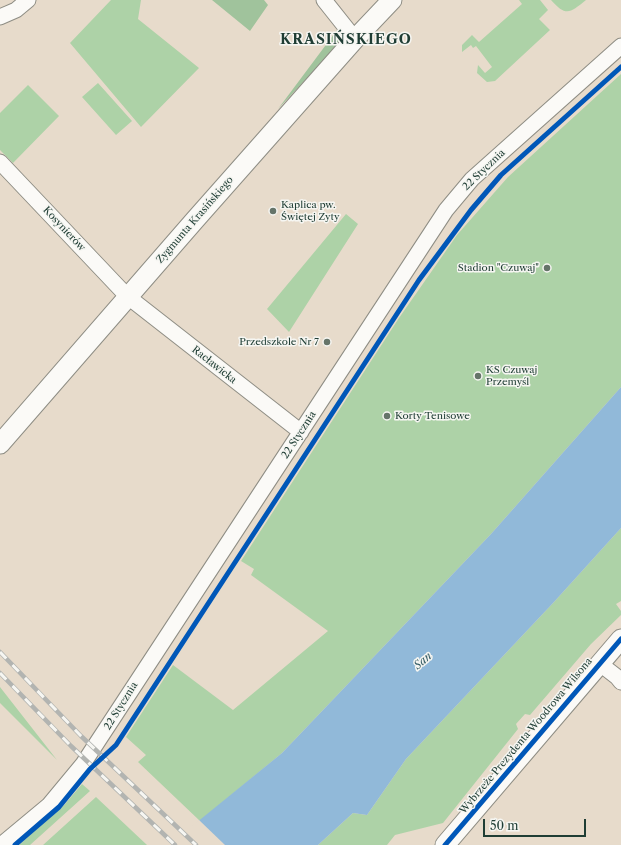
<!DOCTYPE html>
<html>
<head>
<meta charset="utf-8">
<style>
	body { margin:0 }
	#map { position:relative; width:621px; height:845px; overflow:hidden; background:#e7dbcb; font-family:"Libre Caslon Text",serif }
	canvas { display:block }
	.scale { position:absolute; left:483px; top:819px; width:103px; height:18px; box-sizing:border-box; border:2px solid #1f3d34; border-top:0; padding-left:5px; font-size:12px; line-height:14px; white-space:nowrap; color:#1f3d34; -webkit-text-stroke:3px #f6f6f2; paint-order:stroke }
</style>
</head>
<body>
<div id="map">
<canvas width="621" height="845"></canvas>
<div class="scale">50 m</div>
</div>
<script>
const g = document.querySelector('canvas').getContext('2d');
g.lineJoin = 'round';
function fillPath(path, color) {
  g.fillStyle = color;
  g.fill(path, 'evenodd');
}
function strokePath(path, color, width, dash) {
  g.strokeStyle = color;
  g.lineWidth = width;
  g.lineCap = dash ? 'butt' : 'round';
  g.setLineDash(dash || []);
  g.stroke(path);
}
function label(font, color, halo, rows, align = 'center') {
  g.font = font + ' "Libre Caslon Text",serif';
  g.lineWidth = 3;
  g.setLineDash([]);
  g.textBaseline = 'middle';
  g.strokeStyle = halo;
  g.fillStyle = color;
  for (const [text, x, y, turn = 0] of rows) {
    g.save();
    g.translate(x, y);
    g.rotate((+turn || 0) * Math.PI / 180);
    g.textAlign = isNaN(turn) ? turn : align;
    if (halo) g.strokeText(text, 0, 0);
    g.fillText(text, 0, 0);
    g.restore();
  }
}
fillPath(new Path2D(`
	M111,0H141L138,19L199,68L141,127L70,43Z
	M519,0H540L548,10L539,19L550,30L495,81L487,82L477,73L478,65L485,73L492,67L476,46L473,48L471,45L462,52V45L472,35L479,42L522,4Z
	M551,0H586C570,13 566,17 551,0Z
	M621,74V387L491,534L282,753L200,821L138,762L146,755L126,737L173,665L233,710L328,631L251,575L254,569L241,561L399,318L457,235L508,177Z
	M98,83L132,121L116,135L82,97Z
	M28,85L59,116L13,163L0,150V113Z
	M346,214L358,224L289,332L267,309Z
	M621,528V601L616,604L621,611V615L591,644L530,715L525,714L516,724L518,729L443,823L395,835L387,845H318L353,813L367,815L406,759L554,602Z
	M0,687L57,760L0,703Z
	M82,784L90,791L30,845H19L65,804Z
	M96,797L147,845H43Z`), '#add2a7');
fillPath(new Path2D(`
	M212,0H264L268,5L250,31Z
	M337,30L340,37L337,46L278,109Z`), '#a0c39c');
fillPath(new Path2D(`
	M621,387V528L554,602L406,759L367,815L353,813L318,845H169L282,753L491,534Z`), '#91b9d9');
fillPath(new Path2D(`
	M199,820L225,845H167L168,843Z`), '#e7dbcb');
const minor = new Path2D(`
	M324,0L355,39
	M0,17L16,10L28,0
	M0,162L127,296L301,432
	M599,663L617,677L621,682
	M1,845L49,805L83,764L446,210L472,179L621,46`);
const tertiary = new Path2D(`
	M0,444L194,221L355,39L392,0
	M445,845L621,639`);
strokePath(minor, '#8e8d84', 17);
strokePath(tertiary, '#8e8d84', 21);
strokePath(minor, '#fbfaf7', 15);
strokePath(tertiary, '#fbfaf7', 19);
const rail = new Path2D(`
	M0,652L81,736L196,845
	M0,673L71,746L175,845`);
strokePath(rail, '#b2b4b1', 4.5);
strokePath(rail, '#f6f6f2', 3, [9]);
strokePath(new Path2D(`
	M15,845L59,807L90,769L116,745L419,280L471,210L501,175L621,67
	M445,845L621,639`), '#0057b8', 5);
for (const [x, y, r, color] of [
	[273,211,4,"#657469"],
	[547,268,4,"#657469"],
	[327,342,4,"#657469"],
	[478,376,4,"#657469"],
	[387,416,4,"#657469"]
]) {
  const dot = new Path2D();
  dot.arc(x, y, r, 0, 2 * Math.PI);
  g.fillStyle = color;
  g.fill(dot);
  strokePath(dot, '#f6f6f2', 1.5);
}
label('10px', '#1f3d34', '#f6f6f2', [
	["22 Stycznia",484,170,-44],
	["Zygmunta Krasińskiego",195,220,-49],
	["Kosynierów",64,229,47],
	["Racławicka",214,365,38],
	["22 Stycznia",299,435,-57],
	["22 Stycznia",121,706,-58],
	["Wybrzeże Prezydenta Woodrowa Wilsona",526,736,-50]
]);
label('10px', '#1f3d34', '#f6f6f2', [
	["Kaplica pw.",281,205],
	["Świętej Zyty",281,217],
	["Stadion \"Czuwaj\"",539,268,"right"],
	["Przedszkole Nr 7",319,342,"right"],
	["KS Czuwaj",486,370],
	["Przemyśl",486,382],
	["Korty Tenisowe",395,416]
], 'left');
label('italic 11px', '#365e67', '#f6f6f2', [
	["San",423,661,-41]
]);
g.letterSpacing = '1px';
label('bold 14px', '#1f3d34', '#f6f6f2', [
	["KRASIŃSKIEGO",346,40]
]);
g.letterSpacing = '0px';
</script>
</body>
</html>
